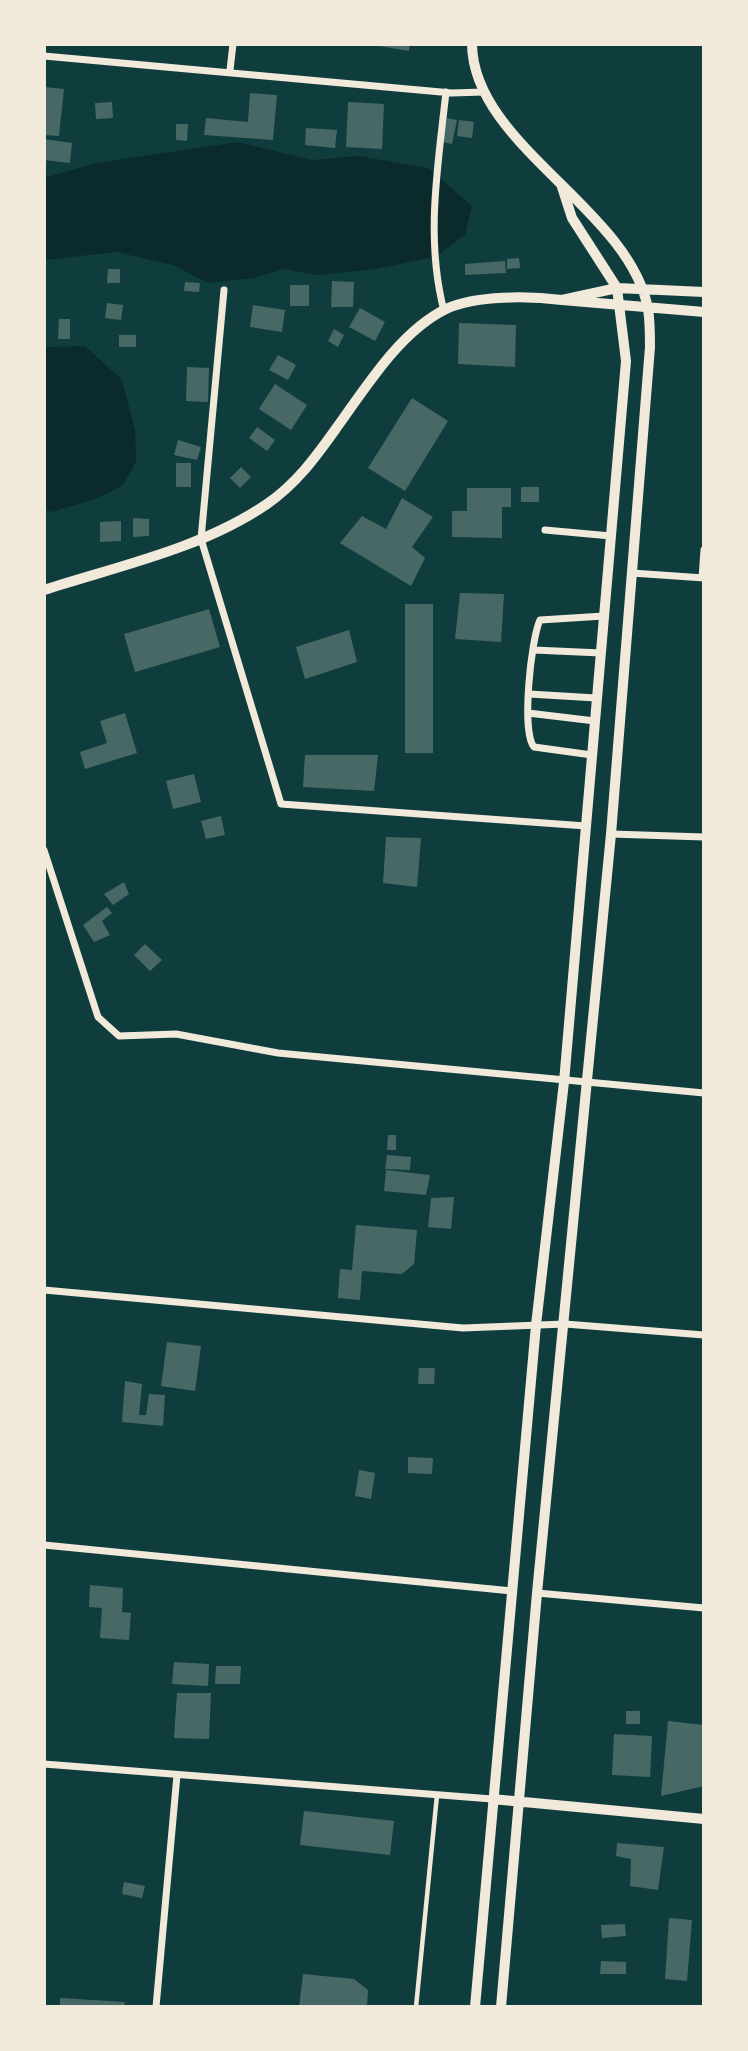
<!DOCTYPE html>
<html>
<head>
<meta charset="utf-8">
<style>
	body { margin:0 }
	#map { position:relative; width:748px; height:2051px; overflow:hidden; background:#0f3d3e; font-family:Barlow,sans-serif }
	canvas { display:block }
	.frame { position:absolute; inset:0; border:46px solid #f1e9da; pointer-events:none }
</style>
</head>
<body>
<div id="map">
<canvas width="748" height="2051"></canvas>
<div class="frame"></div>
</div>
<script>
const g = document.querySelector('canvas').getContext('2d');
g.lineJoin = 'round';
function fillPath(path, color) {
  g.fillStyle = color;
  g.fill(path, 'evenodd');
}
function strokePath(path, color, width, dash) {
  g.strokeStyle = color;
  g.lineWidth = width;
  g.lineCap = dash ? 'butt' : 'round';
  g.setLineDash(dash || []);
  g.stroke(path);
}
fillPath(new Path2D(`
	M237,142L312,160L359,156L428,168L472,206L465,235L435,257L375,269L316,275L285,269L253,278L208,283L173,265L116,252L44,260V178L97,163Z
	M85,346L122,380L135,430L136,462L122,486L98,498L52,512L44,510V347Z`), '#0a2a2b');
fillPath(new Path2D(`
	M367,44H410L409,51Z
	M44,87L64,89L59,136L44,135Z
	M250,93L277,95L273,140L204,135L206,118L248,122Z
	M112,102L113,118L96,119L95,103Z
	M348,102L384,104L382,149L346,147Z
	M447,118L457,120L452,144L442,142Z
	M459,120L474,122L472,138L457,136Z
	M176,124H188L187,141L176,140Z
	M306,128L337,130L335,148L305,145Z
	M44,139L72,143L70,163L44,160Z
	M519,258L520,268L507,269V259Z
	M505,261L506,273L465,275V264Z
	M108,269H120V283H107Z
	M332,281L354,282L353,307H331Z
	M185,282L200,283L199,292L184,291Z
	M290,285H309V306H290Z
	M107,303L123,305L121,320L105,318Z
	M253,305L285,310L282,332L250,327Z
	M360,308L385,322L375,341L349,327Z
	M59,319H70V339H58Z
	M459,323L516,325L515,367L458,364Z
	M334,329L344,335L338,347L328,341Z
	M119,335H136V347H119Z
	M278,355L296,365L288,380L269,370Z
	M187,367L209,368L208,402L186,401Z
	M275,384L307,405L291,430L259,409Z
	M412,398L448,421L405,491L368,468Z
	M257,427L275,440L267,451L249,438Z
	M178,440L201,447L197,460L174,455Z
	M176,463H191V487H176Z
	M241,467L251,477L240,488L230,478Z
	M521,487H539V502H521Z
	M467,488H511V507H502V538L452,537V511H467Z
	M402,498L433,517L412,547L425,558L411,586L340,543L362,516L386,529Z
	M133,518L149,519V536L133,537Z
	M121,521V541L100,542V522Z
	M460,593L504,594L501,642L455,639Z
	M405,604H433V753H405Z
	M209,609L220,647L135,672L124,634Z
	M349,630L357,662L305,679L296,647Z
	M125,713L137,753L85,769L80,752L107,743L100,721Z
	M305,755H378L374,791L303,787Z
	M194,774L201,802L173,809L166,781Z
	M221,816L225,835L206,839L201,821Z
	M386,837L421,838L417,887L383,883Z
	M124,882L129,894L113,905L104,894Z
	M107,907L112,913L102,921L110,935L94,942L83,925Z
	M145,944L162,960L150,971L134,955Z
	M388,1135H396V1150H387Z
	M387,1155L411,1157L410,1170L385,1169Z
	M386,1170L430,1175L426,1195L384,1191Z
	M454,1197L451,1229L428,1227L431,1198Z
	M356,1225L417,1230L414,1264L402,1274L362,1271L360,1300L338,1298L340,1269L352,1270Z
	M167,1342L201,1346L195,1391L161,1386Z
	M419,1368H435L434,1384H418Z
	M125,1381L142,1384L139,1415H146L149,1394L165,1395L163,1426L122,1422Z
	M408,1457L433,1458L432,1474L408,1473Z
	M359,1470L375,1473L371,1499L355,1496Z
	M90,1585L123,1588L122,1612L131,1613L129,1640L100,1638L102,1608L89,1607Z
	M174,1662L209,1664L208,1686L172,1684Z
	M216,1666H241L240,1684H215Z
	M177,1693H211L209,1739L174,1738Z
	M626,1711H640V1724H626Z
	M668,1721L704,1725V1786L661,1796Z
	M614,1734L652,1736L650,1777L612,1775Z
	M304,1811L394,1821L390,1855L300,1845Z
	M617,1843L664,1847L658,1890L630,1886L631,1859L616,1856Z
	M124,1882L145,1886L142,1898L122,1894Z
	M669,1918L692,1920L687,1981L665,1979Z
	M625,1924L626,1936L602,1938L601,1925Z
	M601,1961L626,1962V1974H600Z
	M303,1974L354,1979L368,1990L367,2007H299Z
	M60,1998L125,2002L124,2007H60Z`), '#486865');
strokePath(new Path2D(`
	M416,2007L437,1795`), '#f1e9da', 4.5);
strokePath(new Path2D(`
	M44,56L452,93L484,92
	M230,70L233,44
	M224,290L201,539L281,804L586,826
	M444,311C425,238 438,166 446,92
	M545,530L611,536
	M632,573L704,578
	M702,578L704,550
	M534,650L601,653
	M529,694L596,698
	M528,713L595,721
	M592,755L534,747C521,732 531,639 540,620L604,616
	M611,834L704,837
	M44,850L98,1017L119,1036L176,1034L278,1053L704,1093
	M44,1290L463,1328L565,1324L704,1335
	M44,1545L512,1591
	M537,1593L704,1608
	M44,1764L492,1799
	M156,2007L177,1775`), '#f1e9da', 7);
strokePath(new Path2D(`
	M472,44C473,145 630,209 648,309C650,321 650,334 650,347L611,834L537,1593L501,2007
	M704,292L617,288L562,300L704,312
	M44,590C118,566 201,549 267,504C296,484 315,458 335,430C365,389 399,332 446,309C476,295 530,296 562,300
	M492,1799L704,1819
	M475,2007L536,1325L564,1082L626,361L617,288L572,218L562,187`), '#f1e9da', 10);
</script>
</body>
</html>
